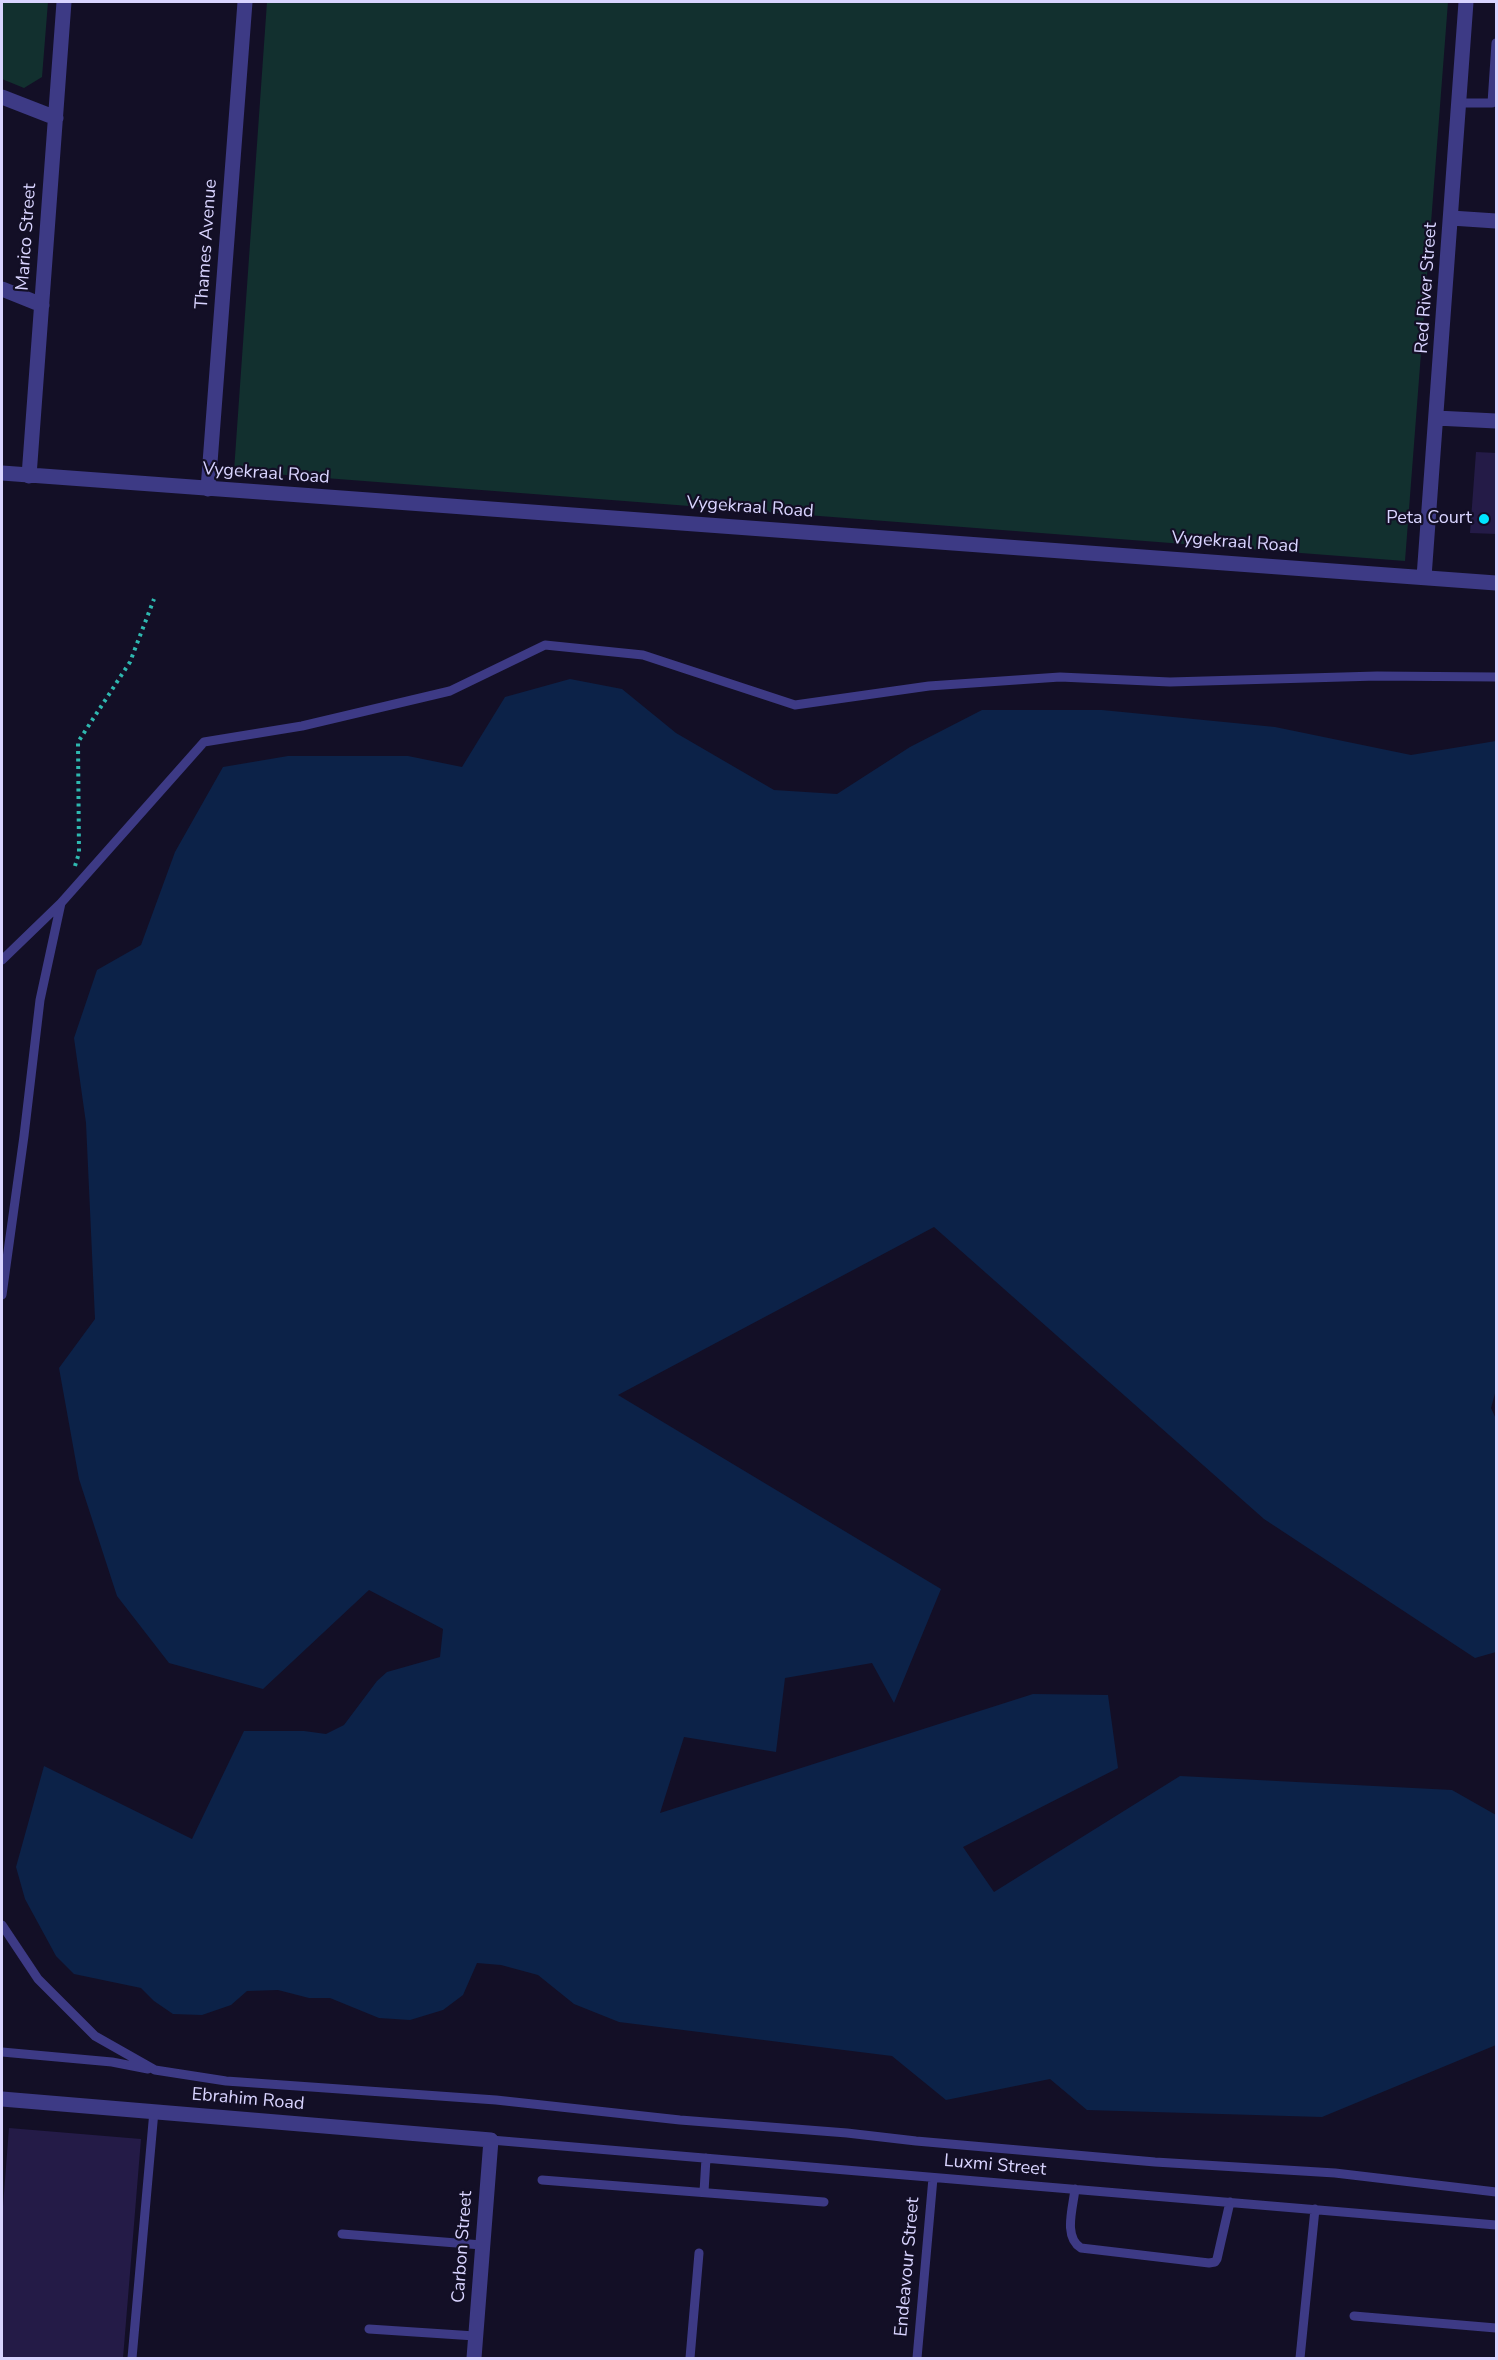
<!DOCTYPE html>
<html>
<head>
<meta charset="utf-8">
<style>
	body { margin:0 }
	#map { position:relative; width:1498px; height:2360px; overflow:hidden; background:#130f26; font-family:"Nunito Sans",sans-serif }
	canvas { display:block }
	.frame { position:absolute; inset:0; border:3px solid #d9d4ff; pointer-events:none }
</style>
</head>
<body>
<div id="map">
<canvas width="1498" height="2360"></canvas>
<div class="frame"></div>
</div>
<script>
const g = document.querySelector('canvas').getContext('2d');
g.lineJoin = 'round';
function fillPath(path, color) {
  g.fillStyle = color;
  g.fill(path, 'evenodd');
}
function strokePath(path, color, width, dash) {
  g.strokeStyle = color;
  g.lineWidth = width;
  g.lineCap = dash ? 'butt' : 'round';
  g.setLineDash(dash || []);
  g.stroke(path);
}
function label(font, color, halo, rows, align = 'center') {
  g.font = font + ' "Nunito Sans",sans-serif';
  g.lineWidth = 4.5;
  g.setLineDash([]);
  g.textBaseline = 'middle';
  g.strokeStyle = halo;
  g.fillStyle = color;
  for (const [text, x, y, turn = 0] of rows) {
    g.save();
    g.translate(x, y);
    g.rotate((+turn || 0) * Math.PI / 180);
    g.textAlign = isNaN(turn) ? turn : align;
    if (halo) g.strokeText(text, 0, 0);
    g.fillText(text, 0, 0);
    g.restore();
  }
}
fillPath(new Path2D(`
	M2,2H48L42,77L24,88L2,79Z
	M267,2H1448L1405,561L234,471Z`), '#12302f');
fillPath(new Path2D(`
	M570,679L622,689L676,733L774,790L837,794L910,747L982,710H1102L1275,727L1411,755L1496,741V1390L1491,1408L1496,1419V1652L1475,1658L1264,1519L934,1227L618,1395L941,1589L894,1703L872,1663L785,1678L776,1752L684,1737L660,1813L1033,1694L1108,1695L1118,1768L963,1847L994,1892L1180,1776L1452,1790L1496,1815V2045L1322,2117L1087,2110L1050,2079L946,2100L892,2056L619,2022L574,2004L538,1975L501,1965L477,1963L463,1995L443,2010L410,2020L379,2018L330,1998H309L278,1990L247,1991L231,2005L202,2015L173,2014L154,2001L141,1988L74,1974L56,1956L25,1899L16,1867L44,1766L192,1839L244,1731H304L326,1734L344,1725L377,1681L387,1672L440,1657L443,1629L369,1590L263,1689L169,1663L117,1596L79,1479L59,1368L95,1319L86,1123L74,1038L97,970L141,945L175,852L223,767L288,756H408L462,767L505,697Z`), '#0c2248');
fillPath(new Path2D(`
	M1476,452L1497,453V534L1470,533Z
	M9,2128L141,2139L123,2358H2V2219Z`), '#241b47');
strokePath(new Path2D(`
	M75,866L79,853L78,742L130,662L154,599`), '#2fb8b0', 4, [3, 4.5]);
strokePath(new Path2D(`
	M1459,103H1492L1496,43
	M2,960L61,903L204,742L302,726L450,691L545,645L643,655L795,705L929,686L1060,677L1170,682L1377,676L1496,677
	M2,1295L24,1136L40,1000L61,903
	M2,1925L38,1979L95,2036L155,2070L226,2081L496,2100L680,2120L847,2133L916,2141L1155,2162L1335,2173L1496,2192
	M2,2052L112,2062L148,2069
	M491,2140L1496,2225
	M542,2180L824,2202
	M1075,2189C1073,2208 1063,2237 1081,2248L1209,2263L1215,2262L1217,2259L1230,2202
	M704,2192L706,2158
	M342,2234L482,2245
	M1354,2316L1496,2328
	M369,2329L475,2336
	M132,2358L154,2111
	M690,2358L699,2253
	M917,2358L933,2178
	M1300,2358L1315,2209`), '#3d3a85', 9);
strokePath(new Path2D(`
	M2,97L56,118
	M1451,218L1496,221
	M2,289L42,305
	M1436,418L1496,421
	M2,473L1496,583
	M29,476L64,2
	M208,489L245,2
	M1424,577L1466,2
	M2,2099L491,2140L474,2358`), '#3d3a85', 15);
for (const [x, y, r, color] of [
	[1484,519,6,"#00e5ff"]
]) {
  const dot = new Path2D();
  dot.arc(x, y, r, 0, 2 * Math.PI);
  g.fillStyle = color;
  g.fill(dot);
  strokePath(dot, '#130f26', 2);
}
label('18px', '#d9d4ff', '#130f26', [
	["Marico Street",27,237,-86],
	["Thames Avenue",207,244,-86],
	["Red River Street",1427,288,-86],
	["Vygekraal Road",266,474,4],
	["Vygekraal Road",750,508,4],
	["Vygekraal Road",1235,543,4],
	["Ebrahim Road",248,2100,5],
	["Luxmi Street",995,2166,5],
	["Carbon Street",463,2247,-86],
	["Endeavour Street",908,2267,-85]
]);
label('18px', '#d9d4ff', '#130f26', [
	["Peta Court",1472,519]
], 'right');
</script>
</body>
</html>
